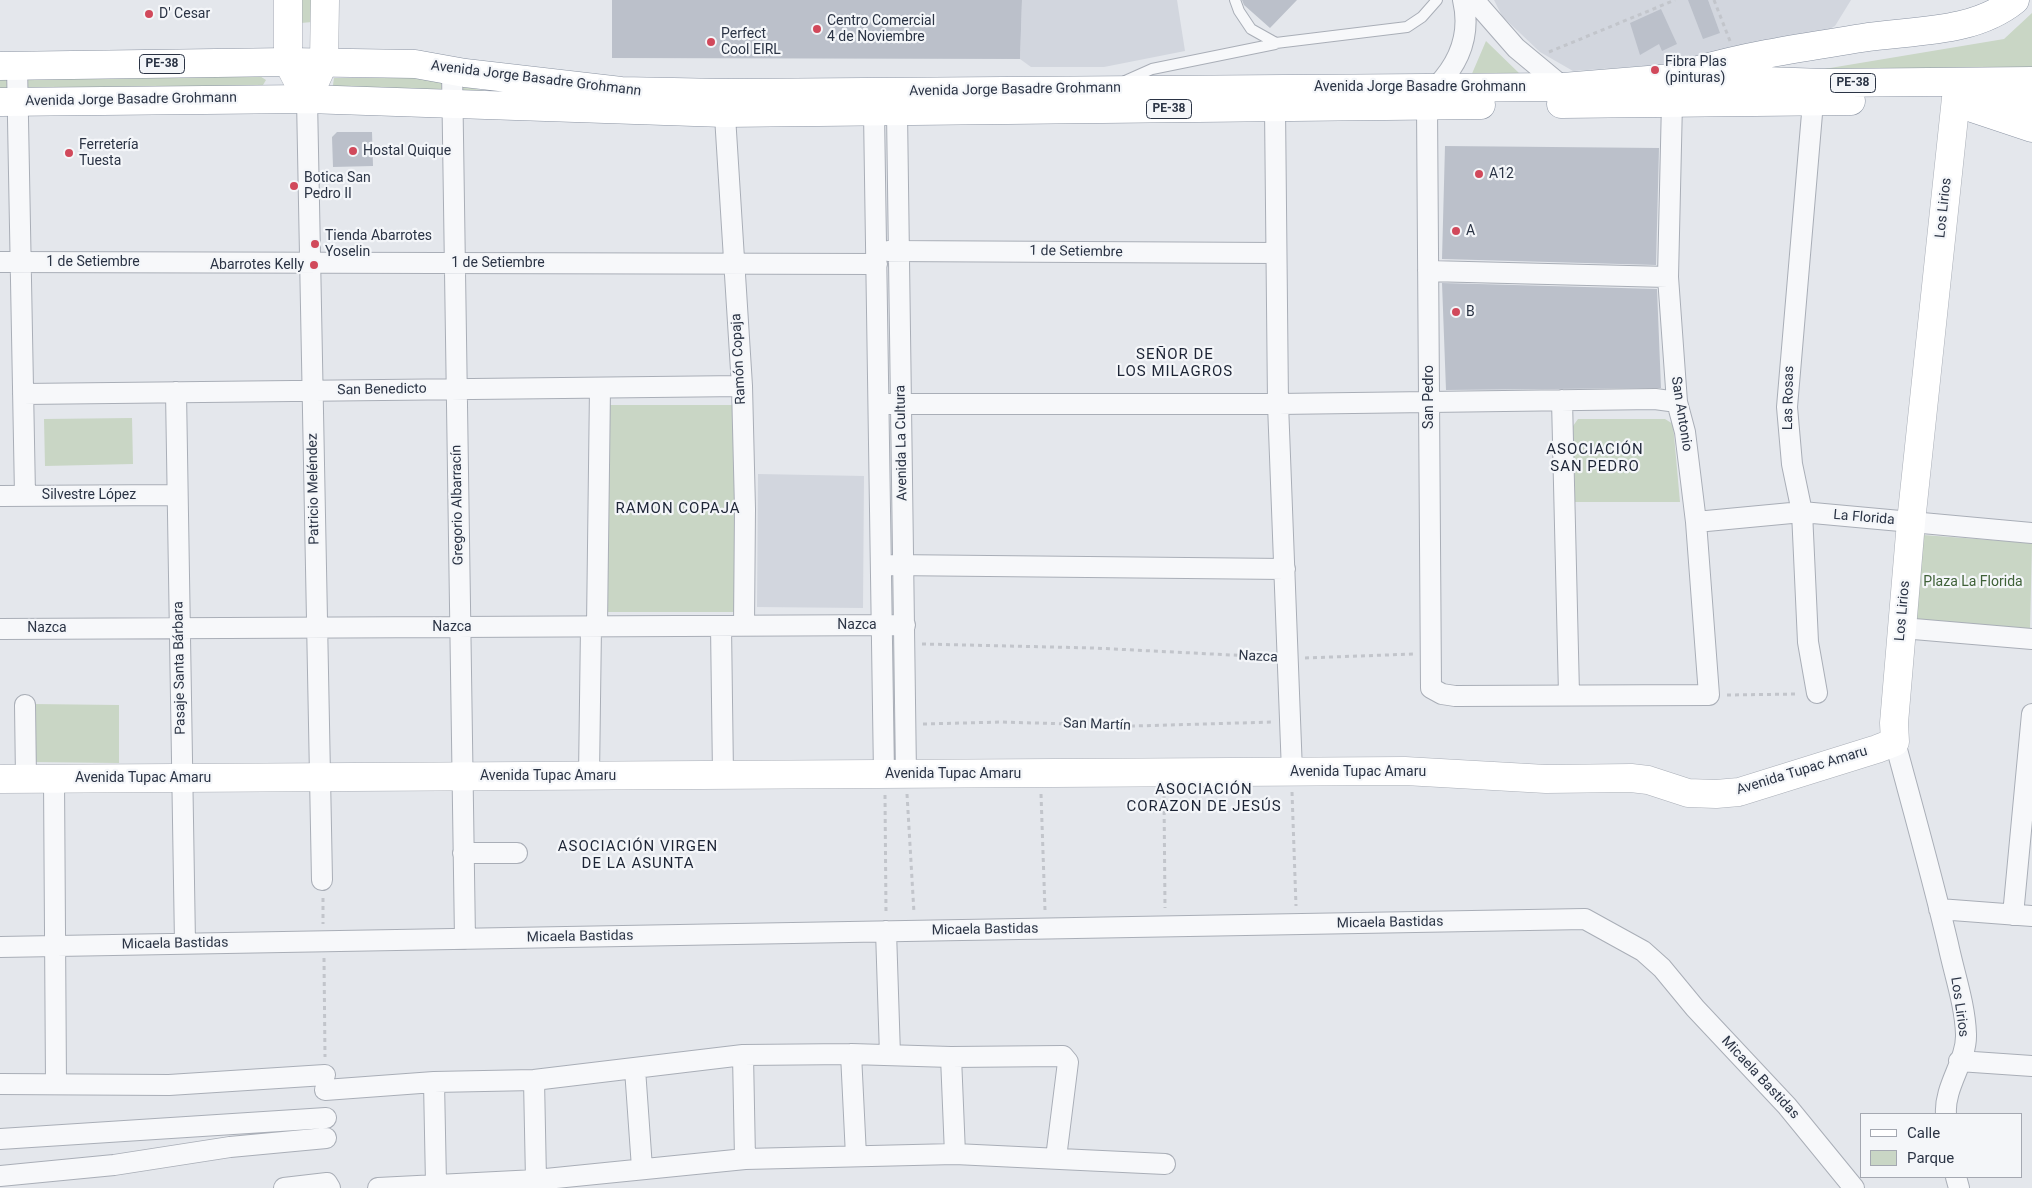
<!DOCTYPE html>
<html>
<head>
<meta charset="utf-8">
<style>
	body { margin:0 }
	#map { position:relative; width:2032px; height:1188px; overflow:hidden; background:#e4e7ec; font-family:Roboto,sans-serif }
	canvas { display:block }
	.legend { position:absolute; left:1860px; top:1113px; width:162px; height:65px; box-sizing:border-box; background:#f4f6f9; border:1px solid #a4a8b1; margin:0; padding:6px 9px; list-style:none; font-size:15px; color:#2b3445 }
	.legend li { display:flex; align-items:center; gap:10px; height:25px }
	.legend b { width:25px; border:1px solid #a4a8b1 }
</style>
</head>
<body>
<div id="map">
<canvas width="2032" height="1188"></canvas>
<ul class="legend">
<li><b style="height:6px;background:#fff"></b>Calle</li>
<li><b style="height:14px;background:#c9d6c5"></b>Parque</li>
</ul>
</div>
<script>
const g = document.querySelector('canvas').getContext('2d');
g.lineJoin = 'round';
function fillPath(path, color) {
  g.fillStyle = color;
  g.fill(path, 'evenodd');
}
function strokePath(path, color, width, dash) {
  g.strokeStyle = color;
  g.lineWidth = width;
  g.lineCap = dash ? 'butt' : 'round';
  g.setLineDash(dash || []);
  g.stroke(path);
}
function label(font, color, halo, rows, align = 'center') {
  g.font = font + ' Roboto,sans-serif';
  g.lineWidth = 4.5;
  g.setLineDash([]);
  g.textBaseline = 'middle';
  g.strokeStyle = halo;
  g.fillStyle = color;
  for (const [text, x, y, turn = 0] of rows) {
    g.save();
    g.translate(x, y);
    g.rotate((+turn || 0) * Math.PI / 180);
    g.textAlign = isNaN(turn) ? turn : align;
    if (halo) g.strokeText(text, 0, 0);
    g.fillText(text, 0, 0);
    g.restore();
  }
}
fillPath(new Path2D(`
	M1022,0H1177L1185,51L1104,67H1031L1020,59Z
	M1494,0H1851L1835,26L1805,43L1713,61L1573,71L1540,52L1502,16Z
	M758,474L864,476L863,608L757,607Z`), '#d2d6de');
fillPath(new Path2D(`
	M301,0H312V22L301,23Z
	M2032,13V70L1825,80L1824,69L2004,39Z
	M1486,41L1521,75L1471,76Z
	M255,73L266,80L260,90L0,92V77Z
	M334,78H432L492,93L335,92L333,85Z
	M607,405H734L738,408L735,612H607Z
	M132,418L133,464L45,466L44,419Z
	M1578,419H1665L1673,424L1680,502H1575L1573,426Z
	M1923,535L2032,543L2030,630L1915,619Z
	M32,704L119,705V763L32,762Z`), '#c9d6c5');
fillPath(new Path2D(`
	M612,0H1022L1020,59L612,58Z
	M1242,0H1297L1270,28L1244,5Z
	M1688,0H1708L1720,33L1703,39Z
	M1661,9L1677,44L1662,51L1659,44L1640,55L1630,23Z
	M337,132H372L373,166L333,167L332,137Z
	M1445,146L1659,148L1656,265L1442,259Z
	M1442,283L1657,289L1661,388L1446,390Z`), '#bbc0ca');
const lane = new Path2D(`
	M1235,0L1239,11L1251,29L1276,43L1407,27L1422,17L1437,0
	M1125,81L1152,69L1275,44`);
const street = new Path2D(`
	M1474,0L1516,48L1563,87
	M17,66L25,495
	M452,71L465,939
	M1437,86C1460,62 1471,34 1463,0
	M307,99L322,880
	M724,100L742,386L745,509L744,625
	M1813,102L1787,407L1792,464L1802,512L1808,642L1817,693
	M1427,106L1431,688L1442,694L1455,696L1709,695L1696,522L1685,432L1677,402L1668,277L1672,102
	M1275,108L1278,404L1292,772
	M874,112L884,774
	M897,112L906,774
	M888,251L1276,253
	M0,262L877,264
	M1428,271L1668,277
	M176,392L185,943
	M23,394L742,386
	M1562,400L1569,694
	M879,404H1278L1655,399L1677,402
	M0,496L177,495
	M1696,522L1802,512L2032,533
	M890,565L1285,569
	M597,626L600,388
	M721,626L723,775
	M1902,628L2032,639
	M0,629L905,625
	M25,705L26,779
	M1895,742C1913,809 1932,876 1948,944C1954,973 1965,1004 1966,1034C1967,1061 1944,1086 1946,1114
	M589,776L591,626
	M54,779L56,1084
	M463,853H517
	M1939,909L2032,916
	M2013,915L2032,714
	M886,931L890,1055
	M0,947L1585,919L1643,951L1662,968L1695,1008L1787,1106L1854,1188
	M851,1054L856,1156
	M743,1055L745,1159
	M951,1057L955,1154
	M1959,1061L2032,1066
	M635,1069L642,1168
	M534,1080L536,1180
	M434,1082L436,1184
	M0,1084L169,1085L325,1075
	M325,1090L434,1082L534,1080L743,1055L851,1054L951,1057L1063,1056L1068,1062L1056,1158
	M0,1139L326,1118
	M0,1176L114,1165L230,1147L326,1138
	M1956,1177L1959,1188
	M284,1188L327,1183L330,1188
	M378,1188L536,1180L745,1159L955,1154L1165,1164`);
const secondary = new Path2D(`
	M288,0V62L307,99
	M314,84L324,62L325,0
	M0,779L1405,771L1546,779L1631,778L1648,780L1688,793L1716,794L1739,792L1877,749L1895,742L1894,723L1911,522L1956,98`);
const highway = new Path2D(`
	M0,66L288,62L415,64L465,73L621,91L725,93L1563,87L1673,78L1825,83L2032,81
	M1695,71C1749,55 1806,47 1862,38C1913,30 1973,34 2015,0
	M1959,98L2032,103
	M0,102L307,99L724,113L1481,105
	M1561,104L1851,101
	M1972,108L2032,128`);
strokePath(lane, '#a9aeb7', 12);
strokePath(street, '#a9aeb7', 22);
strokePath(secondary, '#a9aeb7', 29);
strokePath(highway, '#8b94a3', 29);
strokePath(new Path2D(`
	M1714,0L1730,41
	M1549,52L1675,0
	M922,644L1094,648L1271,657
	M1305,658L1413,654
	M1727,695L1798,694
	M923,724L1002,722L1134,726L1274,722
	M1292,792L1296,906
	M907,794L914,913
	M1041,794L1045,910
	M885,795L886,913
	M1164,795L1165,908
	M323,898V924
	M324,958L325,1057`), '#c2c5cb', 3, [4, 4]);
strokePath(lane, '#f7f8fa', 10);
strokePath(street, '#f7f8fa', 20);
strokePath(secondary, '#fff', 28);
strokePath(highway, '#fff', 28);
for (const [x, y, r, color] of [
	[149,14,5,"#d1495b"],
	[817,29,5,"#d1495b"],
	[711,42,5,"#d1495b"],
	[1655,70,5,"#d1495b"],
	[353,151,5,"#d1495b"],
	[69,153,5,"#d1495b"],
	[1479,174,5,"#d1495b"],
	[294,186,5,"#d1495b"],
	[1456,231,5,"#d1495b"],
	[315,244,5,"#d1495b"],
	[314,265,5,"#d1495b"],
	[1456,312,5,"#d1495b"]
]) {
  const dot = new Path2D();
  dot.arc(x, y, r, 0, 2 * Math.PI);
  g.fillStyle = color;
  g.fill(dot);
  strokePath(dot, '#f4f6f9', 2);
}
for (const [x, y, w] of [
	[162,64,45],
	[1853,83,45],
	[1169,109,45]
]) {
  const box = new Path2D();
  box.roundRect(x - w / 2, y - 9.5, w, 19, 4);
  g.fillStyle = '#f4f6f9';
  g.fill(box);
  strokePath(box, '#2b3445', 1);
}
label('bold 12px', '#2b3445', null, [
	["PE-38",162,64],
	["PE-38",1853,83],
	["PE-38",1169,109]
]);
label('14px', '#2b3445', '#f4f6f9', [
	["D' Cesar",159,14],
	["Centro Comercial",827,21],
	["4 de Noviembre",827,37],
	["Perfect",721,34],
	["Cool EIRL",721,50],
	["Fibra Plas",1665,62],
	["(pinturas)",1665,78],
	["Ferretería",79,145],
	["Tuesta",79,161],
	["Hostal Quique",363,151],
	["A12",1489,174],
	["Botica San",304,178],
	["Pedro II",304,194],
	["A",1466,231],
	["Tienda Abarrotes",325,236],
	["Yoselin",325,252],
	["Abarrotes Kelly",304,265,"right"],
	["B",1466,312]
], 'left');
label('14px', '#2b3445', '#f4f6f9', [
	["Avenida Jorge Basadre Grohmann",536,79,7],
	["Avenida Jorge Basadre Grohmann",1420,87],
	["Avenida Jorge Basadre Grohmann",1015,90,-1],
	["Avenida Jorge Basadre Grohmann",131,100,-1],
	["Los Lirios",1944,208,-84],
	["1 de Setiembre",1076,252,1],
	["1 de Setiembre",93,262],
	["1 de Setiembre",498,263],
	["Ramón Copaja",739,359,-93],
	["San Benedicto",382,390,-1],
	["San Pedro",1429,397,-90],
	["Las Rosas",1789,398,-89],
	["San Antonio",1681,414,81],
	["Avenida La Cultura",902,443,-91],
	["Patricio Meléndez",314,489,-91],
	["Silvestre López",89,495],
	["Gregorio Albarracín",458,505,-91],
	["La Florida",1864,518,5],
	["Los Lirios",1903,611,-85],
	["Nazca",857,625],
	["Nazca",452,627],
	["Nazca",47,628],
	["Nazca",1258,657,3],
	["Pasaje Santa Bárbara",180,668,-91],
	["San Martín",1097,725,2],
	["Avenida Tupac Amaru",1802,771,-17],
	["Avenida Tupac Amaru",1358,772],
	["Avenida Tupac Amaru",953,774],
	["Avenida Tupac Amaru",548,776],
	["Avenida Tupac Amaru",143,778],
	["Micaela Bastidas",1390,923,-1],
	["Micaela Bastidas",985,930,-1],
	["Micaela Bastidas",580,937,-1],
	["Micaela Bastidas",175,944,-1],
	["Los Lirios",1959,1007,82],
	["Micaela Bastidas",1760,1078,47]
]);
label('14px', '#3f6138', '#f4f6f9', [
	["Plaza La Florida",1973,582]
]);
g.letterSpacing = '1px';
label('15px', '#1d2536', '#f4f6f9', [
	["SEÑOR DE",1175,355],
	["LOS MILAGROS",1175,372],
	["ASOCIACIÓN",1595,450],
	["SAN PEDRO",1595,467],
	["RAMON COPAJA",678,509],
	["ASOCIACIÓN",1204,790],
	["CORAZON DE JESÚS",1204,807],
	["ASOCIACIÓN VIRGEN",638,847],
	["DE LA ASUNTA",638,864]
]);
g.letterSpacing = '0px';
</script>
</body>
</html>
